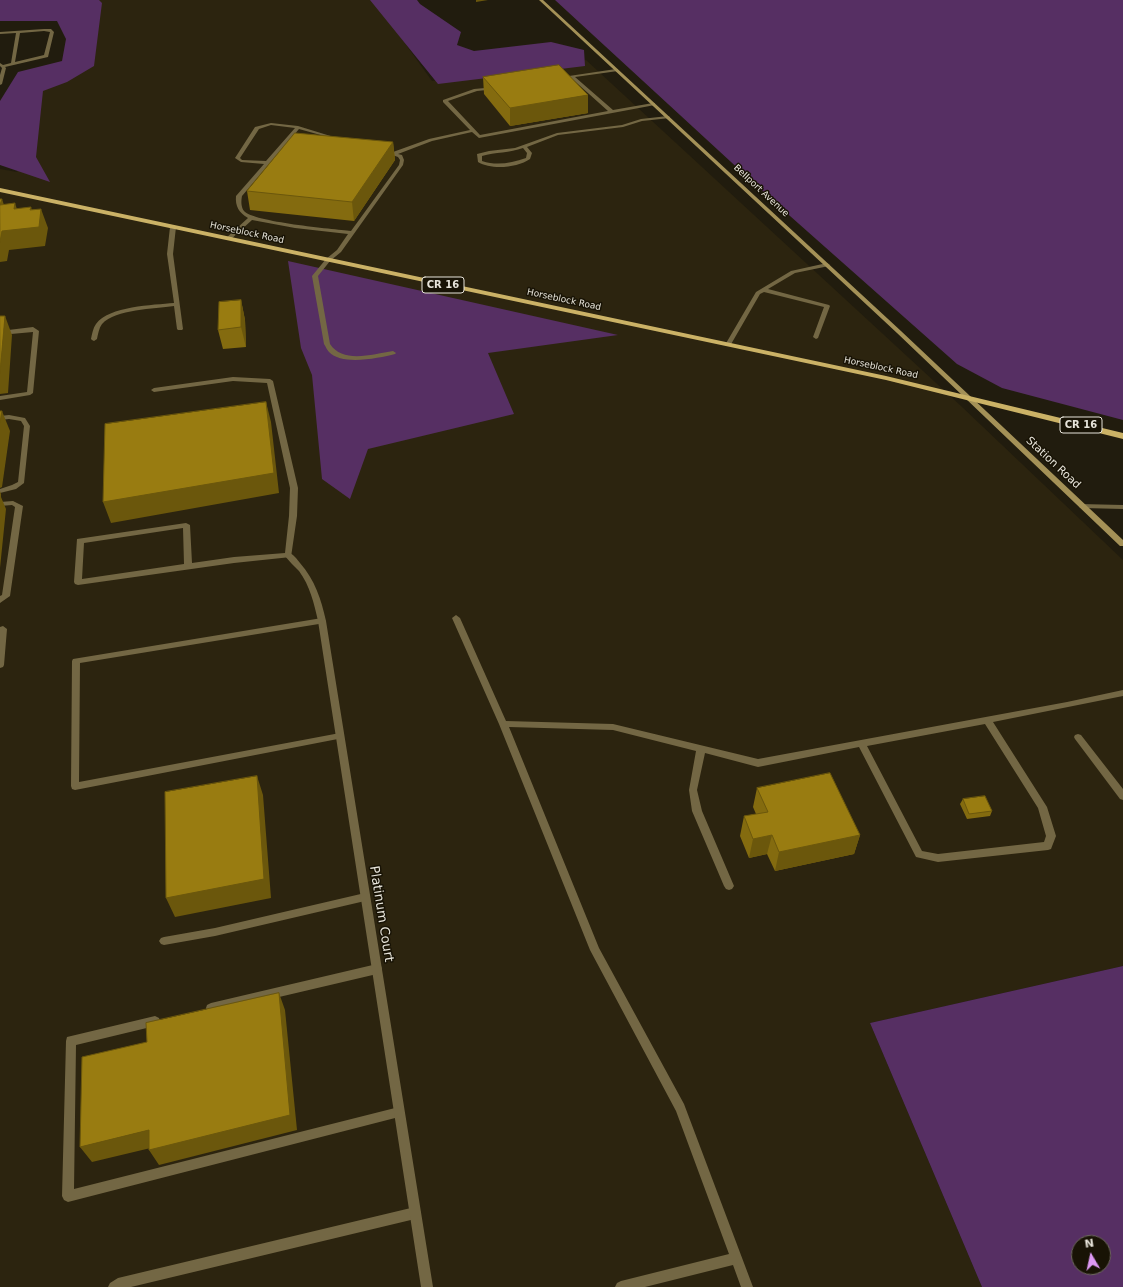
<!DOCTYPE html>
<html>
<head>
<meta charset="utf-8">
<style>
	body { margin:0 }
	#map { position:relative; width:1123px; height:1287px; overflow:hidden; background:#211c0e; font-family:"DejaVu Sans",sans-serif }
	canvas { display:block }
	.north { position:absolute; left:1071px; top:1235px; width:40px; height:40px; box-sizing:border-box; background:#181305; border:1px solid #6b675a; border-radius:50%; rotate:351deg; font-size:11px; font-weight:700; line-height:16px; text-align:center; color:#e7e4da }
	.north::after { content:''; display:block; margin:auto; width:14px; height:18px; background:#dd99f4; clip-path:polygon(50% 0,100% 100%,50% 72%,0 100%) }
</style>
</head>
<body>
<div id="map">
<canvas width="1123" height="1287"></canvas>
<div class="north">N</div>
</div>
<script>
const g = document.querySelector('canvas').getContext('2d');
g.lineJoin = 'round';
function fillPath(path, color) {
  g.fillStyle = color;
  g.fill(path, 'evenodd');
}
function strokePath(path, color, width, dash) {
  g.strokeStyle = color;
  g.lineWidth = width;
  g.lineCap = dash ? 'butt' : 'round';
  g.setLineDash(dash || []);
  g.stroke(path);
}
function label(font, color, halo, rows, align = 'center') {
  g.font = font + ' "DejaVu Sans",sans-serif';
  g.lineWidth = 3;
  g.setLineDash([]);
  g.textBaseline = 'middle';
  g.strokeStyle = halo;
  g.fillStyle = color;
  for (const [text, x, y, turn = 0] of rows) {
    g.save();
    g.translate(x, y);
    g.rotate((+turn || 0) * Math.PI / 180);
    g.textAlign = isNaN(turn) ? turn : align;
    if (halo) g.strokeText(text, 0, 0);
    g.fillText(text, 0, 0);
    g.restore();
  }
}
fillPath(new Path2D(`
	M94,0H374L432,81L586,60L961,406L1123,560V966L870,1023L982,1287H0V169L17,172L26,81L88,68Z`), '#2c240f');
fillPath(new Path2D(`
	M0,0H99L102,3L94,66L67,82L43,91L36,157L50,182L0,165V101L18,72L62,61L66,39L57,21H0Z
	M370,0H417L420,4L461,32L457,45L474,51L551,42L584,50L585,66L438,84Z
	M555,0H1123V420L1002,388L957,364L781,208Z
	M288,261L618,335L488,353L514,414L368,449L350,499L322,479L312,375L301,348Z
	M1123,966V1287H982L870,1023ZM1079,1243H1103V1267H1079Z`), '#562f63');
fillPath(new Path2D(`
	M44,29H51L54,32L48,57L5,67L6,68L2,84L0,85V75L2,68L0,66V63L3,65L11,63L16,33L0,34V32ZM44,31L50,32L44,55L15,62L20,33Z
	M616,69H618V71L575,77L613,110L653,103H655V105L479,138L472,132L432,141L398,154L402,155L404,160L403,165L341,252L330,261L318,276L330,344C343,364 373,354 393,351L396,353L395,354C379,358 342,366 329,352C327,350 326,347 324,344L312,276L326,259L337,250L348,234L295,228L252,220L230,240L225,239L248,218C239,213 235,206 236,196L264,164L241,162L235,158L255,127L271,123L298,126L337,138L335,139L299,129L242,196C241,201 241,207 244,211C253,222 333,229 351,231L399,165L400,160L398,157L381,151V149L393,152L429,139L470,130L443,102V100L474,89L496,87V89L477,91L448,101L480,135L608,111L569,76ZM271,125L295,128L266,161L242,160L240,158L259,129Z
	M668,116L670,117V118L642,121L623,127L558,135L527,147L532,153L530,159C517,168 491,170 478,162L477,154L489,151L515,148L557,133L622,125L641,119ZM523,148L527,153L526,158C511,163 497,166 482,161V156C495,152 510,153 523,148Z
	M173,225L176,227L173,254L183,329L182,330H178L177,329L174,306C154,309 116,309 102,324C99,328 98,334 97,339L94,341L92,340L91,339C92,334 93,328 96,324C109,306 153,305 174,303L167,254L170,227Z
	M827,263L830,265L829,266L795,273L768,289L829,305L830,306L818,338L816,339L813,337L824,307L764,292L760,294L730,346H726L725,345L756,292L791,271Z
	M33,327L39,331L33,393L30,395L0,400V396L27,392L33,332L0,335V331Z
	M233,377L270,379L273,381L298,488L297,516L291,557L234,563L78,585L75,584L74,582L77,539L186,523L190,525L192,563L234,557L285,553L289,516L290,488L267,383L233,381L154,392L151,390L154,388ZM183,528L184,564L82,579L84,543Z
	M9,415L25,418L30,426L24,483L16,489L0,493V489L12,485L18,482L24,426L21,421L9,419L0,420V416Z
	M13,501L23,506L10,596L0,603V596L2,595L15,507L12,505L0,506V502Z
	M1080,504L1123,505V509L1083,508H1080L1079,506Z
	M456,615L460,618L506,721L613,724L758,759L1067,702L1123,690V696L993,722L1047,807L1056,836L1051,849L1048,850L938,862L916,857L859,747L758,767L705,753L697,790L702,811L734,886L732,889L729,890L726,889L724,886L692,811L689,790L696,751L613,730L509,727L599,948L684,1104L753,1287H741L733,1265L645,1287H615L617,1283L621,1281L729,1254L676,1111L590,950L499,724L452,618ZM985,724L1038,808L1046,836L1044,842L938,854L922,851L867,746Z
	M322,618L326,621L325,623L80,663L79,782L340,733L343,734L344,736L343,738L75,790L72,789L71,786L72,661L73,659Z
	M3,626L7,629L4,665L3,667L0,668V627Z
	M1078,734L1081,735L1123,789V800L1120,799L1075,739L1074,737L1075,735Z
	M365,893L368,894L370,897L368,900L365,901L215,936L164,945L161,944L159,941L161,938L164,937L215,928Z
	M377,964L381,966L382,969L381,972L377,974L211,1013L207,1011L206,1008L207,1005L211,1003Z
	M155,1016L159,1018L160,1021L159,1024L155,1026L76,1045L74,1189L399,1107L403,1108L404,1112L403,1116L399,1117L68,1202L64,1200L62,1196L66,1041L67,1037Z
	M415,1207L419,1209L421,1213L419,1217L415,1219L131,1287H108L110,1283L118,1278Z`), '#736744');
fillPath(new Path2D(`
	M288,552C293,554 297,559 300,563C315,580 321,599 326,621L433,1287H421L318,621C314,603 310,586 299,571C294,566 289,561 284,555Z`), '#736744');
fillPath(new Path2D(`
	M539,0H543L901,331L1123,540V546H1120L897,333Z`), '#a49157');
fillPath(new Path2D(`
	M0,188L886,376L1123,433V439L886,380L0,192Z`), '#cbb266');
fillPath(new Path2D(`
	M483,77L588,113L510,126L484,94Z
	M393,142L395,160L354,221L250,210L247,191Z
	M241,300L245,320L246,347L223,349L218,330Z
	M757,788L860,835L854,854L775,871L767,854L749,858L740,836L744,816L756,814L753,807Z
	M963,799L992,811L990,816L967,819L960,804Z`), '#846b0f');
fillPath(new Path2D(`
	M476,0H488L476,2Z
	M588,95V113L510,126V108Z
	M393,142L395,160L354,221L352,202Z
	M2,199L8,217L0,205Z
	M15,203L21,222L14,209Z
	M31,207L37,226L41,209L48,228L45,246L9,250L7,261L0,262V242L2,231L30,210Z
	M241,300L245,320L246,347L241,327Z
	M5,316L12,335L8,393L0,394V373Z
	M266,402L271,422L279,493L111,523L103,502Z
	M2,411L10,431L2,487L0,488V422Z
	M0,491L1,494V497L6,509L0,568Z
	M257,776L263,795L271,898L175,917L166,898Z
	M772,835L767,854L749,858L753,839Z
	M860,835L854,854L775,871L779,852Z
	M279,993L285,1010L297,1130L159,1165L149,1150Z
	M149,1130L159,1146L92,1162L80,1147Z`), '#6b570c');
const building = new Path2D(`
	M559,65L588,95L510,108L483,77Z
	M295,133L393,142L352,202L247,191Z
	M0,199H2L0,205L15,203L14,209L31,207L30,210L41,209L39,227L2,231L0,242Z
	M241,300V327L218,330L219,302Z
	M0,316H5L0,373Z
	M266,402L274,473L103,502L105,424Z
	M0,411H2L0,422Z
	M830,773L860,835L779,852L772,835L753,839L744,816L768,812L757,788Z
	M257,776L264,879L166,898L165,792Z
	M985,796L992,811L969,814L963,799Z
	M279,993L290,1115L149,1150V1130L80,1147L82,1057L147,1042L146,1023Z`);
fillPath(building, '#997c11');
strokePath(building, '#6b570c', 1);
label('9px', '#e7e4da', '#181305', [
	["Bellport Avenue",761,191,43],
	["Horseblock Road",247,233,12],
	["Horseblock Road",564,300,12],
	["Horseblock Road",881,368,12]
]);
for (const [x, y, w] of [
	[443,285,42],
	[1081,425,42]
]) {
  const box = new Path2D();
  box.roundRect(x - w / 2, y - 8, w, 16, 3);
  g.fillStyle = '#181305';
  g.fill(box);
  strokePath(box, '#e7e4da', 1);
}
label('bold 10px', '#e7e4da', null, [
	["CR 16",443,285],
	["CR 16",1081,425]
]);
label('11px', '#e7e4da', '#181305', [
	["Station Road",1053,463,43]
]);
label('13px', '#e7e4da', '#181305', [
	["Platinum Court",381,914,81]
]);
</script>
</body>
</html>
